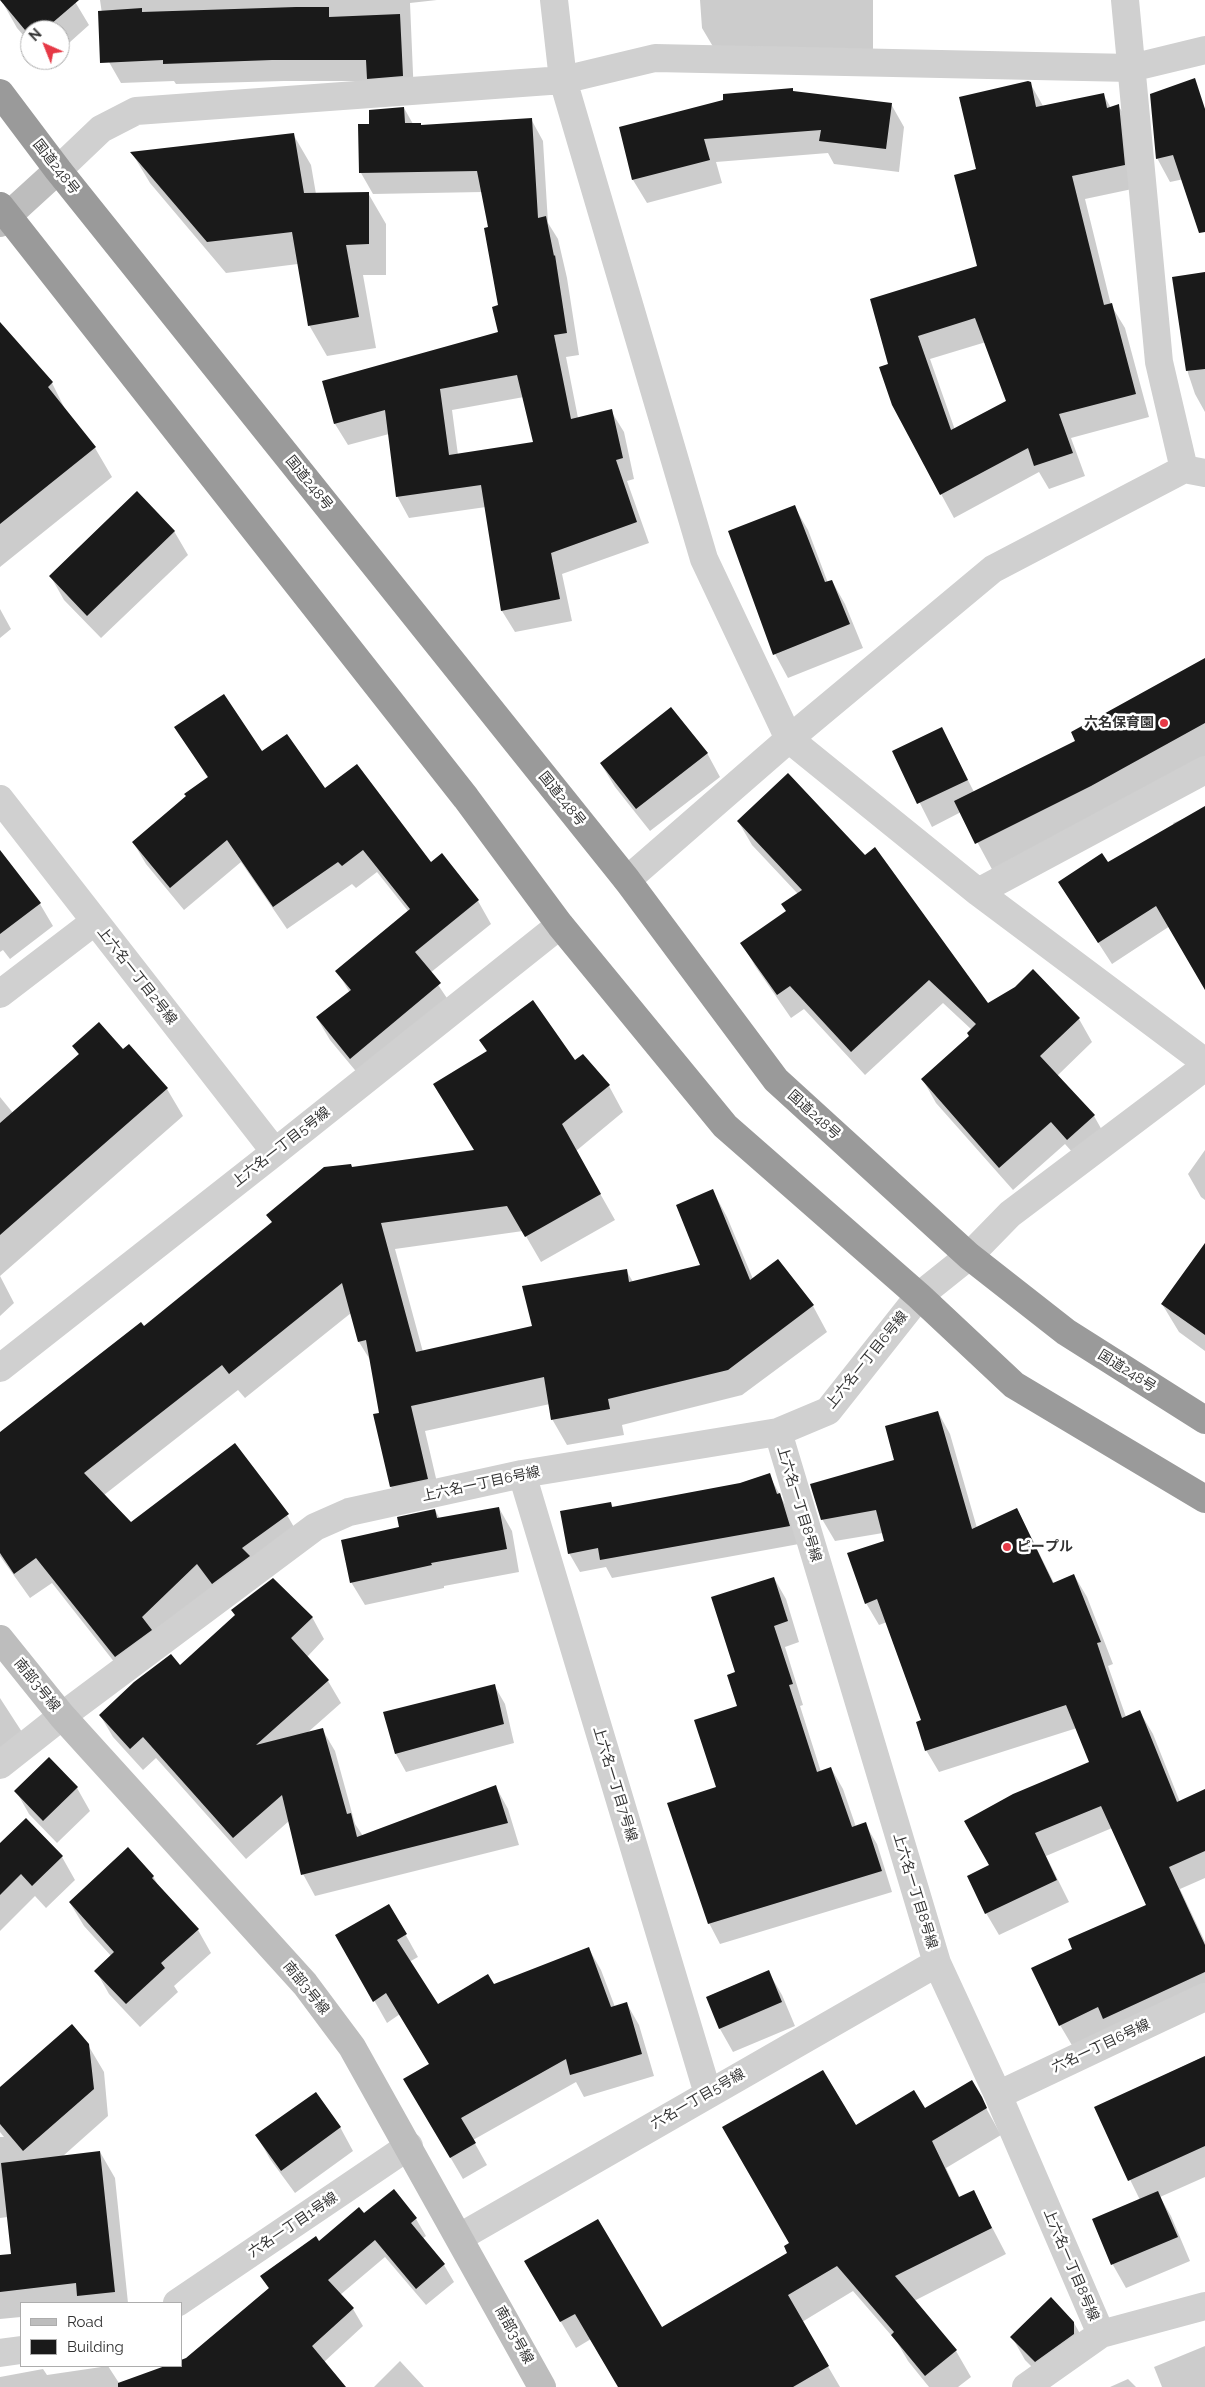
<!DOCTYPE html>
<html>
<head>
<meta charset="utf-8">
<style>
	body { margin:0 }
	#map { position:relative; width:1205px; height:2387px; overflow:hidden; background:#fff; font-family:Raleway,sans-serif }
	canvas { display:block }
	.legend { position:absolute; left:20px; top:2302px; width:162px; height:65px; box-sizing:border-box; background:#fff; border:1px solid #adadad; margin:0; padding:6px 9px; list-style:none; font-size:15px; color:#333 }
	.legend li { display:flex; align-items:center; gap:10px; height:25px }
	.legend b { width:25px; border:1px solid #adadad }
	.north { position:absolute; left:20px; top:20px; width:50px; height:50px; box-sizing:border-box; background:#fff; border:1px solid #adadad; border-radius:50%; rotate:316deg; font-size:14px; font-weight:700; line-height:20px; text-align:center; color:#333 }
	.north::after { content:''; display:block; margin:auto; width:18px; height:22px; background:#e63946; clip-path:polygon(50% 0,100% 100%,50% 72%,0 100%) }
</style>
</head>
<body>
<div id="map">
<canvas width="1205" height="2387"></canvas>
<ul class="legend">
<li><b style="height:6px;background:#bdbdbd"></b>Road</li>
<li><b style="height:14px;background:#1a1a1a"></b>Building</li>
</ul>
<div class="north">N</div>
</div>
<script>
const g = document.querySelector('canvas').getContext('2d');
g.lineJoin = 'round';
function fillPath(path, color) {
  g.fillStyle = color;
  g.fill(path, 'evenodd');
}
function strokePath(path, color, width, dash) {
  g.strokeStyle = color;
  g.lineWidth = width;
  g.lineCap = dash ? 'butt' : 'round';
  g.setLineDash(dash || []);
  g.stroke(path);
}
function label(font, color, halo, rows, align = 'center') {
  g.font = font + ' Raleway,"Noto Sans JP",sans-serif';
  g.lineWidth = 5;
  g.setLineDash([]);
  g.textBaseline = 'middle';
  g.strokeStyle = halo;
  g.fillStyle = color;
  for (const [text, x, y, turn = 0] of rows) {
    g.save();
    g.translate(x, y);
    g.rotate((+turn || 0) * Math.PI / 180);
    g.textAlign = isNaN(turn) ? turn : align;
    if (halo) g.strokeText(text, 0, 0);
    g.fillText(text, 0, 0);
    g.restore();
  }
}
fillPath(new Path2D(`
	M10,0H74L89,25L60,51V30H30V43L17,28L4,5Z
	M100,0H437L410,3L414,97L370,81H284L176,84L174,81L121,83L109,62Z
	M700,0H873V51L715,50L702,28Z
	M1030,83L1043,106L1103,94L1111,108L1118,105L1132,128L1137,188L1085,199L1111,305L1125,328L1149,417L1071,438L1085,476L1049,489L1039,472L954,518L893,405L890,364L978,267L977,170ZM986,342L1008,401L955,430L930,359Z
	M794,92L891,104L904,127L899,172L834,164L828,153L716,162L722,183L647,203L633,180L620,128L724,101Z
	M1151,95L1203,175L1170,182L1157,158Z
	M404,108L413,124L421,126L531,119L543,141L548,223L558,239L567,278L579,355L566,357L578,418L611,411L624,432L634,479L627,481L649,543L562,574L572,621L515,632L502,611L486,507L409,518L397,496L389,434L348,445L335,424L324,382L499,333L500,306L490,228L483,192L373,194L361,173L371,125ZM524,397L534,443L458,455L452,410Z
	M293,134L311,165L316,194L368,193L386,224V275H363L376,348L327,356L309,325L298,264L226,273L150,183L132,153Z
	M1205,274V412L1195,394L1188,373L1174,278Z
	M0,324L52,383L67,413L95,448L112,477L0,567Z
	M794,506L808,530L828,583L832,581L845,604L863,648L788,678L775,654L729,532Z
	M174,531L188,555L101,638L64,600L51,577Z
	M0,609L11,629L0,638Z
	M1205,659V763L994,873L961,812L932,827L894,752L942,729L974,792L1077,742Z
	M176,727L262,753L325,790L431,864L442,855L478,901L491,924L430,973L453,1007L364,1081L330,1040L317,1018L350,993L337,971L408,911L377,872L356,888L352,884L287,929L241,862L184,910L146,864L133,842L208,778Z
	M707,753L720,777L650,831L615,787L601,764Z
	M1205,810V988L1170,926L1112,964L1059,882L1107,864L1174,825L1173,823Z
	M738,821L988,1004L1079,1019L1092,1042L1057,1076L1094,1116L1107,1139L1081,1162L1065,1144L1013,1190L936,1103L923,1080L970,1037L972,1030L943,1003L865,1075L804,1009L791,1018L755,966L742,943L787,912L798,894L752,845Z
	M0,880L40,904L53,926L10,959L3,950L0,952Z
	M480,1040L575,1062L583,1055L609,1086L623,1112L576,1151L615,1220L541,1262L523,1231L395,1249L423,1352L534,1327L626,1270L633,1282L702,1266L713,1191L727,1217L753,1279L813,1306L827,1332L742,1395L622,1425L624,1435L567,1445L552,1419L550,1404L425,1431L442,1504L406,1512L391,1487L372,1363L359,1342L351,1313L245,1398L238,1390L104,1495L131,1523L287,1515L302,1541L130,1682L52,1583L30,1598L0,1556V1434L144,1328L273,1223L268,1215L352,1168L475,1151L487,1052Z
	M73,1046L123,1051L167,1089L183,1116L0,1276L14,1303L0,1316V1097L13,1113L79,1055Z
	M1205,1150V1200L1201,1197L1188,1174Z
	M1205,1282V1351L1179,1332L1162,1304Z
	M938,1412L950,1434L977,1528L1017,1509L1054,1583L1074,1575L1087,1597L1113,1664L1108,1666L1126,1717L1140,1712L1153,1734L1180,1802L1205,1790V1878L1180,1889L1205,1942V1999L1073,2047L1060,2025L1074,1949L1147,1905L1112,1828L1046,1856L1069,1902L999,1935L986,1913L991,1866L1091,1762L1077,1728L939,1772L926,1750L923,1721L887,1622L879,1625L866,1603L885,1542L883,1533L835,1541L822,1519L896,1460Z
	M769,1475L790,1513L799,1544L612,1578L606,1567L580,1572L569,1553L611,1503L613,1508L740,1484Z
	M499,1508L512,1531L519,1572L444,1586V1588L365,1605L351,1582L401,1528L435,1510L440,1519Z
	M774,1578L786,1599L799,1642L785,1647L803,1705L800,1706L821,1772L831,1768L843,1789L856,1827L865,1824L877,1844L892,1892L720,1944L709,1923L717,1788L739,1707L737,1673Z
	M312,1617L324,1639L307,1657L328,1681L341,1703L307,1733L322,1729L335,1751L355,1824L363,1836L496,1787L508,1809L519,1845L315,1896L303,1874L289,1821L246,1859L156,1758L143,1770L113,1737L100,1715L179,1667Z
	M494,1685L505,1704L514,1743L406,1772L396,1754L385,1713Z
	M0,1698L22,1732L0,1751Z
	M77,1788L90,1811L57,1843L29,1814L16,1791Z
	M0,1845L62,1857L75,1880L46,1908L35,1896L0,1931Z
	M153,1876L160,1889L198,1930L211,1953L174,1986L178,1992L140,2027L109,1994L96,1971L112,1957L84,1926L70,1903Z
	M389,1905L418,1957L409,1962L437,2006L589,1949L601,1970L615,2007L627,2004L639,2025L654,2076L584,2097L576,2082L473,2140L487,2165L463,2179L405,2080L430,2065L400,2014L387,2023L337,1935Z
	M768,1971L782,1995L795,2026L733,2052L720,2029L707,1997Z
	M88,2045L104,2072L108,2116L63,2156L100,2152L115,2178L128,2303H21V2317L0,2319V2257L12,2255L8,2217L0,2218V2137H4L0,2132V2089Z
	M1205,2056V2177L1160,2197L1171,2216L1190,2261L1126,2288L1113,2265L1094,2219L1140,2200L1095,2108Z
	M986,2108L1001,2135L946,2168L960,2198L973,2191L1006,2254L914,2301L956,2351L971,2377L958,2387H929L908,2361L897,2342L853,2291L802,2322L840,2387H619L591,2339L576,2348L526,2262L662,2328L789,2253L791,2244L855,2127L924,2110Z
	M340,2127L353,2151L295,2193L270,2159L257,2136Z
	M364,2215L416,2219L426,2236L422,2239L444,2265L454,2282L426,2305L385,2257L340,2295L353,2309L363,2326L324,2362L345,2387H0V2377L43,2369L47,2375L108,2366L119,2383L169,2366H181L269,2289L261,2276Z
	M1074,2323L1087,2346L1049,2384L1025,2360L1012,2337Z
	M1205,2346V2387H1162L1154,2367Z
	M400,2361L424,2387H374Z
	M1128,2379L1136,2387H1110Z`), '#0003');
fillPath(new Path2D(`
	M0,0H79L44,30H30V36Z
	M296,7H329V17L400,14L403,76L367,79L366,60H272L163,64V60L100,63L98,11L142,8V12Z
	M1195,78L1205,109V232L1199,233L1173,155L1156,159L1150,94Z
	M1028,81L1031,82L1036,107L1104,93L1107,108L1119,104L1125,165L1072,176L1104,305L1112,303L1136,394L1059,414L1073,453L1034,466L1028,448L940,495L892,405L879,367L888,364L870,299L977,266L954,175L976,169L959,97ZM975,318L1006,401L951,430L918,336Z
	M793,88V91L892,103L886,149L819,141L821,130L704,139L710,160L632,180L619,127L723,100V94Z
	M404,107L405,123H421V125L532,118L538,218L546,216L554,256L555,255L567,333L554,335L571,419L612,409L623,458L616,460L637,522L551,553L560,599L501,611L481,485L396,497L385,410L334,424L322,381L498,332L492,307L498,305L484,228L488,227L477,171L359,173L358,124H369V110ZM517,375L533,442L449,455L440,389Z
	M294,133L304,193L369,192V244L346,245L359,317L308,326L292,232L207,242L130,152Z
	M1205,272V369L1186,371L1172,277Z
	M0,322L53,382L48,387L96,447L0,524Z
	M137,491L175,531L87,616L49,576Z
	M795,505L825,582L832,580L850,624L773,655L728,531Z
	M1205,658V723L1091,786L975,844L954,801L1075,741L1071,732Z
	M224,694L262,751L287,734L325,788L357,764L431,862L442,853L479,900L415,952L441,983L350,1059L316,1017L351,990L335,971L410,909L363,850L342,866L338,862L273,907L227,840L170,888L132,842L186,796L184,794L208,777L174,727Z
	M671,707L708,753L636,809L600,763Z
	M942,727L968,780L917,804L892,751Z
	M788,773L865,855L875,847L988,1003L1015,987L1033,969L1080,1018L1040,1056L1095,1115L1067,1140L1051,1122L999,1168L921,1079L969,1036L967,1033L976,1024L929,980L851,1052L790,986L777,995L740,943L786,911L781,904L802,890L737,821Z
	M1205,806V990L1156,906L1098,943L1058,882L1102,853L1108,862Z
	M0,850L41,903L0,934Z
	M533,1000L575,1060L583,1054L610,1085L562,1124L601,1194L525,1237L507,1206L381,1223L416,1352L532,1326L522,1286L627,1269L629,1282L700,1265L676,1205L713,1189L750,1280L778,1259L814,1305L728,1370L608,1399L610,1409L551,1420L544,1377L411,1406L428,1479L390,1487L373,1414L379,1413L366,1340L358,1342L342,1283L229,1374L222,1365L84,1473L131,1522L235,1443L289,1514L242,1548L250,1556L212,1584L197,1564L142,1617L152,1630L115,1657L36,1558L14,1574L0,1553V1432L141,1322L144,1326L272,1222L266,1215L324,1167L351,1164L352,1167L474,1150L433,1084L487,1051L479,1040Z
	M99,1022L123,1049L129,1044L168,1088L0,1235V1123L79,1054L72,1046Z
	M1205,1243V1335L1161,1304Z
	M938,1411L972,1529L1017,1508L1053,1583L1074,1574L1101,1642L1097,1643L1122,1718L1140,1710L1177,1802L1205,1789V1851L1169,1867L1205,1945V1972L1103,2019L1098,2007L1059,2026L1031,1968L1072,1949L1068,1939L1146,1905L1101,1806L1035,1833L1057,1880L985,1914L967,1876L989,1865L964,1821L1013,1794L1089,1762L1066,1705L925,1751L916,1722L921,1720L877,1599L865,1604L847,1553L884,1541L876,1510L821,1520L810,1484L894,1460L885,1426Z
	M770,1473L777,1494L780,1493L790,1526L600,1560L598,1548L568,1554L560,1511L611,1502L612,1507L740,1483Z
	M499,1507L507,1549L431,1563L432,1565L350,1583L341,1540L399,1527L397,1517L435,1509L437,1518Z
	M774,1577L788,1621L774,1626L793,1684L789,1685L817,1772L831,1767L852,1827L866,1822L882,1871L708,1924L667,1803L716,1787L694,1720L737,1706L727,1675L735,1672L711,1597Z
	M273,1578L313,1617L291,1638L329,1680L256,1745L323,1728L347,1814L351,1813L357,1837L496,1785L508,1823L301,1875L282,1795L233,1838L143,1737L130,1749L99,1715L134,1682L171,1654L180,1665L235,1615L231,1610Z
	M495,1684L504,1724L395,1754L383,1712Z
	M49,1757L78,1787L43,1821L14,1791Z
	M26,1818L63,1856L32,1886L21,1874L0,1895V1843Z
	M128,1847L154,1876L152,1878L199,1929L161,1963L165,1968L126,2004L94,1971L114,1952L69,1902Z
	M389,1904L407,1934L397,1940L438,2004L488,1974L494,1984L589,1947L611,2007L627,2002L642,2054L570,2075L566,2059L461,2118L476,2143L450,2158L403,2079L429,2064L386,1993L373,2002L335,1935Z
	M769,1970L782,2002L719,2029L706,1997Z
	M72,2024L89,2044L94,2089L23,2151L0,2124V2087Z
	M1205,2056V2146L1128,2181L1094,2107Z
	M823,2070L856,2125L914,2090L925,2108L972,2080L982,2097L987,2108L932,2141L959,2197L974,2190L992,2228L895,2276L957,2350L925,2376L891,2335L894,2332L837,2266L788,2295L829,2366L793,2387H618L575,2314L560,2322L524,2261L598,2219L662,2327L787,2253L784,2246L789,2243L722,2127Z
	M316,2092L341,2127L281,2171L255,2135Z
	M100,2151L115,2292L77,2296L76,2283L0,2292V2255L11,2254L1,2163Z
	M394,2189L417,2218L411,2223L445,2264L416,2289L375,2240L328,2280L354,2308L312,2346L346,2387H118V2383L165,2366H181V2360L186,2358L269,2288L260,2276L316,2236L319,2241L359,2207L364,2213Z
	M1158,2191L1178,2237L1111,2265L1092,2219Z
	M1051,2297L1074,2322V2334L1035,2362L1010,2337Z`), '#1a1a1a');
strokePath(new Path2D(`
	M554,0L563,80L704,559L789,739L978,892L1205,1062
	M1125,0L1159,362L1184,469
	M58,170L101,129L136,111L563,80L655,58L1131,68L1205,50
	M0,799L275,1152
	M627,880L789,739L993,569L1184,469L1205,473
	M978,892L1205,770
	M0,994L94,922
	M0,1368L275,1152L560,925
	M778,1432L937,1963L998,2095L1101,2334
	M522,1474L708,2094
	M0,1765L62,1716L315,1527L349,1512L522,1474L778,1432L828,1411L919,1296L969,1256L1010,1214L1205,1067
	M998,2095L1205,1997
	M460,2237L937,1963
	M177,2303L409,2146
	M0,2353L21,2350
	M1026,2387L1101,2334L1205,2306`), '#d0d0d0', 28);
strokePath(new Path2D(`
	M0,223L58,170
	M0,1639L62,1716L305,1984L352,2047L542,2387`), '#bdbdbd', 28);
strokePath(new Path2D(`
	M0,93L58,170L627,880L776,1080L969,1256L1066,1332L1205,1420
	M0,206L466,798L560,925L725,1126L919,1296L1014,1385L1205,1499`), '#9a9a9a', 28);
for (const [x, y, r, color] of [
	[1164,723,5,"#e63946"],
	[1007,1547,5,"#e63946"]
]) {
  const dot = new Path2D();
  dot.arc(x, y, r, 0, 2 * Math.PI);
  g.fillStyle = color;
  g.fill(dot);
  strokePath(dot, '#fff', 2);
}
label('14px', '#333', '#fff', [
	["国道248号",56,167,52],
	["国道248号",309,483,51],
	["国道248号",562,799,51],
	["上六名一丁目2号線",137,976,52],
	["国道248号",814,1115,42],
	["上六名一丁目5号線",281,1147,-38],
	["上六名一丁目6号線",867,1360,-51],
	["国道248号",1127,1371,32],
	["上六名一丁目6号線",481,1484,-12],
	["上六名一丁目8号線",799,1504,73],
	["南部3号線",37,1685,51],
	["上六名一丁目7号線",615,1784,73],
	["上六名一丁目8号線",915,1891,73],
	["南部3号線",306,1988,51],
	["六名一丁目6号線",1101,2046,-25],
	["六名一丁目5号線",698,2099,-30],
	["六名一丁目1号線",293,2225,-34],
	["上六名一丁目8号線",1071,2265,67],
	["南部3号線",514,2335,61]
]);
label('bold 14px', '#333', '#fff', [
	["六名保育園",1154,723],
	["ピープル",1017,1547,"left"]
], 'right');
</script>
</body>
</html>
